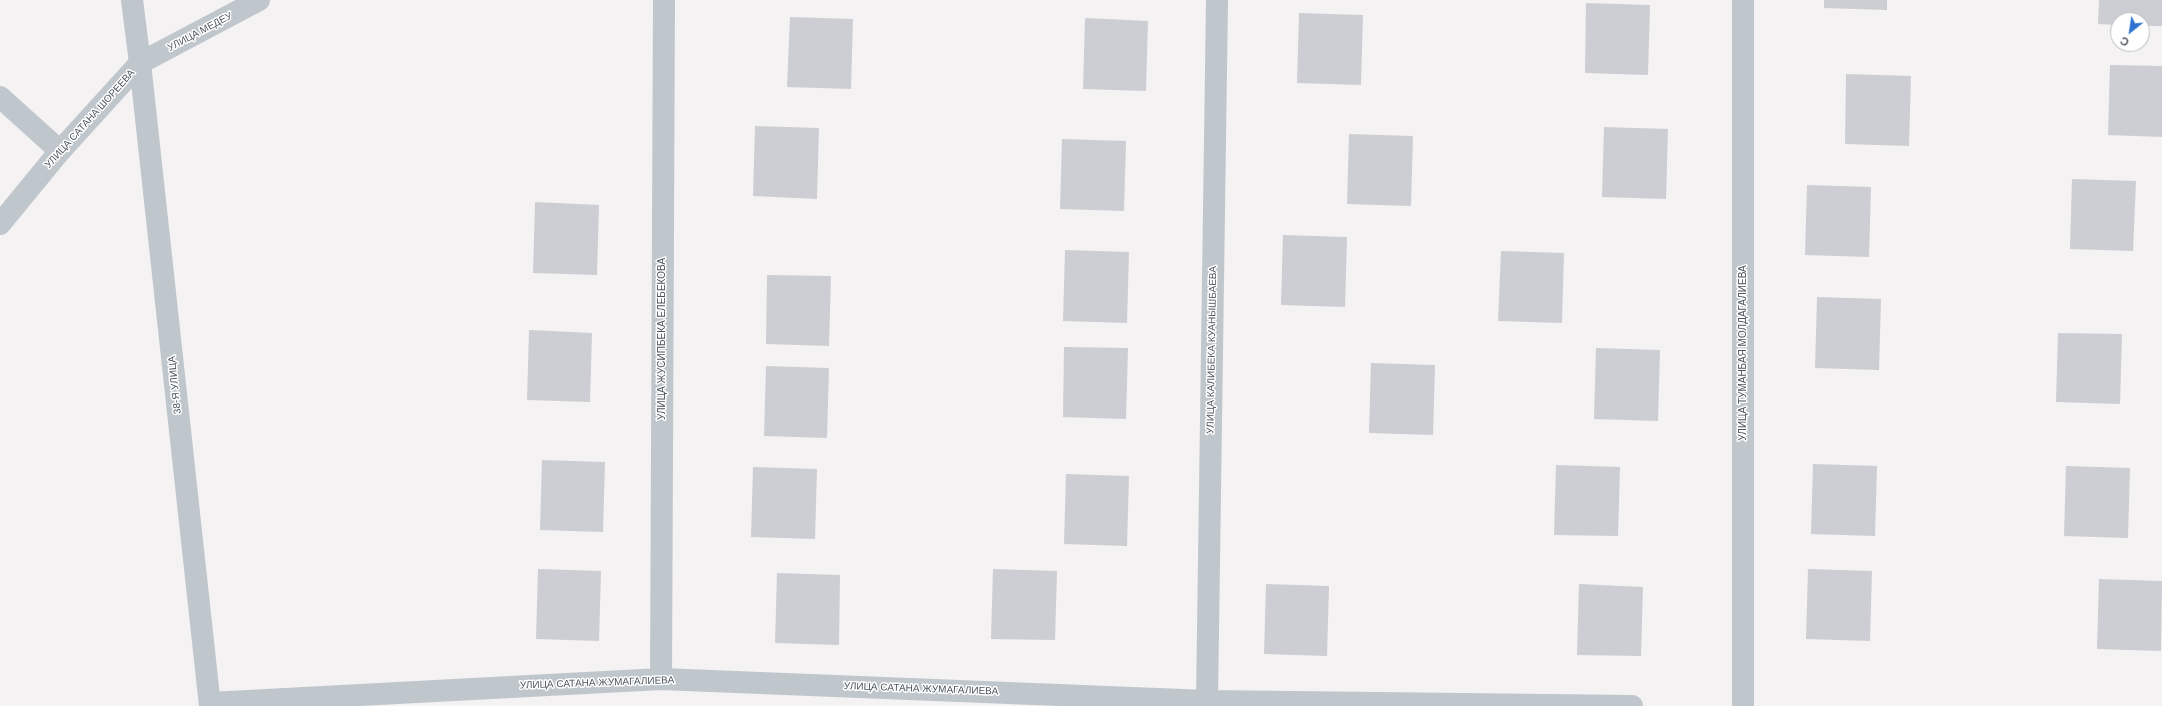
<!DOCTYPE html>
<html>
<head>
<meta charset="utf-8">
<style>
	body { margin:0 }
	#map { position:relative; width:2162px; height:706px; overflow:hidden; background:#f4f2f2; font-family:Helvetica,sans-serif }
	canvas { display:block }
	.north { position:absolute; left:2110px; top:12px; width:40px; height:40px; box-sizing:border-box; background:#fff; border:1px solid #b7bbbe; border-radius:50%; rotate:210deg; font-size:11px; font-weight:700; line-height:16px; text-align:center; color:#4c555d }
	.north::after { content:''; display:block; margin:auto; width:14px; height:18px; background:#2f72d1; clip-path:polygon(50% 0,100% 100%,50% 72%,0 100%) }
</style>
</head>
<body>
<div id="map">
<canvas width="2162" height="706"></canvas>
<div class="north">С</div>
</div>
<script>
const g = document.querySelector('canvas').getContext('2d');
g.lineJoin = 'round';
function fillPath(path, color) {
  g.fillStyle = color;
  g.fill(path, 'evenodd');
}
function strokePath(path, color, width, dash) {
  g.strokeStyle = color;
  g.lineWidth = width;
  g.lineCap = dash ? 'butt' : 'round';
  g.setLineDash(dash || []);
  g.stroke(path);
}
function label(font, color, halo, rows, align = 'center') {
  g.font = font + ' Helvetica,sans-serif';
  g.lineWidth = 3;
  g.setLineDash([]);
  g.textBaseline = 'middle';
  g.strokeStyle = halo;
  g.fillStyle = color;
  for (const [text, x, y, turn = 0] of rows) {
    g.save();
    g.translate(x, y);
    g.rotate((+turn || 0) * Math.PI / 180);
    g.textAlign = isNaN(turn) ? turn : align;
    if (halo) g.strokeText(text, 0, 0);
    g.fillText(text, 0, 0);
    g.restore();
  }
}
fillPath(new Path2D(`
	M1824,0H1887V10L1824,8Z
	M2099,0H2162V26H2142V20H2118V25L2098,24Z
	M1586,3L1650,5L1648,75L1585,73Z
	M1299,13L1363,15L1361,85L1297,83Z
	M790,17L853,19L851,89L787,87Z
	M1085,18L1148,21L1146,91L1083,89Z
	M2110,65L2162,66V137L2108,135Z
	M1846,74L1911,76L1909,146L1845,144Z
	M755,126L819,128L817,199L753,196Z
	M1604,127L1668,129L1666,199L1602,197Z
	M1349,134L1413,136L1411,206L1347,204Z
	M1062,139L1126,141L1124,211L1060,209Z
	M2072,179L2136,181L2133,251L2070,249Z
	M1807,185L1871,187L1869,257L1805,255Z
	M535,202L599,205L597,275L533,273Z
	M1283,235L1347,237L1345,307L1281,305Z
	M1065,250L1129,252L1127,323L1063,321Z
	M1501,251L1564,253L1562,323L1498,321Z
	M767,275L831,276L829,346L766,344Z
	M1817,297L1881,299L1879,370L1815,368Z
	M529,330L592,333L590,402L527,400Z
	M2058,333L2122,334L2120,404L2056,402Z
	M1064,347L1128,348L1126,419L1063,417Z
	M1596,348L1660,350L1658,421L1594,419Z
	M1371,363L1435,365L1433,435L1369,433Z
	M766,366L829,368L827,438L764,436Z
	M542,460L605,462L603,532L540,530Z
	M1813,464L1877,466L1875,536L1811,534Z
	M1556,465L1620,467L1618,536L1554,535Z
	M2066,466L2130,468L2128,538L2064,536Z
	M753,467L817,469L815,539L751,537Z
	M1066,474L1129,476L1127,546L1064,544Z
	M538,569L601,571L599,641L536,639Z
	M993,569L1057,571L1055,640L991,639Z
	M1808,569L1872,571L1870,641L1806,639Z
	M777,573L840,575L839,645L775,643Z
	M2099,579L2162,581L2161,651L2097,649Z
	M1266,584L1329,586L1327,656L1264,654Z
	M1579,584L1643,587L1641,656L1577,655Z`), '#cdced3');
strokePath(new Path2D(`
	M0,97L60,151
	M0,224L60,151L140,63L132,0
	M661,679L664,0
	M1207,701L1217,0
	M210,703L661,679L1207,701L1632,706
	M210,706L140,63L259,0
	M1743,706V0`), '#bfc6cc', 22);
label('10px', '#4c555d', '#fff', [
	["УЛИЦА МЕДЕУ",200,32,-28],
	["УЛИЦА САТАНА ШОРЕЕВА",90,119,-48],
	["УЛИЦА ЖУСИПБЕКА ЕЛЕБЕКОВА",662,339,-90],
	["УЛИЦА КАЛИБЕКА КУАНЫШБАЕВА",1212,350,-89],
	["УЛИЦА ТУМАНБАЯ МОЛДАГАЛИЕВА",1743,353,-90],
	["38-Я УЛИЦА",175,385,-96],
	["УЛИЦА САТАНА ЖУМАГАЛИЕВА",597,683,-2],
	["УЛИЦА САТАНА ЖУМАГАЛИЕВА",921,689,2]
]);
</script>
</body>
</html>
